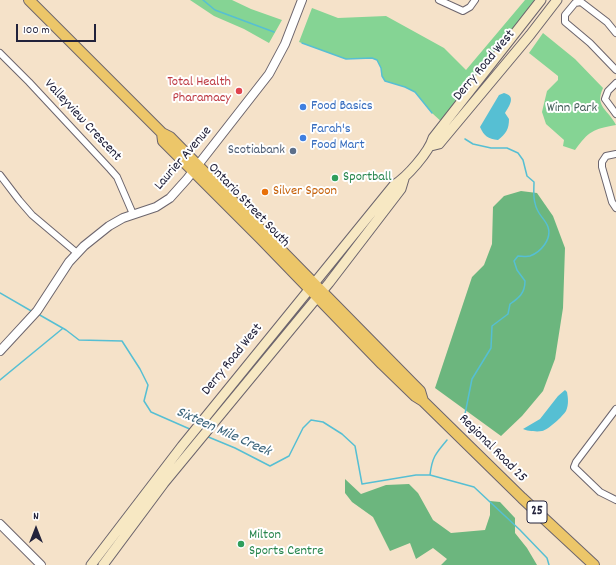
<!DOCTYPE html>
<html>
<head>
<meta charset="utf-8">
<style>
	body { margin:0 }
	#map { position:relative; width:616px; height:565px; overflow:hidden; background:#f5e2c9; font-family:Dekko,sans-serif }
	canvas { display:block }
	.north { position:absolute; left:16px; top:509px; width:40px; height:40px; -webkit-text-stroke:3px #fff; paint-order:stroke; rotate:0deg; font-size:11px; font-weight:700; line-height:16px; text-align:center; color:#22223b }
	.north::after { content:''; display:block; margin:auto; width:14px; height:18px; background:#22223b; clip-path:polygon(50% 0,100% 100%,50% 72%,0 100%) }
	.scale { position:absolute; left:16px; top:24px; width:80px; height:18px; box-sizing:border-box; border:2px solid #22223b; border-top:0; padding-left:5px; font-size:12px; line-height:14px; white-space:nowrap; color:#22223b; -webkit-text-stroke:3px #fff; paint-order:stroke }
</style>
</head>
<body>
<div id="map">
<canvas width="616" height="565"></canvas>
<div class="north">N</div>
<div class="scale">100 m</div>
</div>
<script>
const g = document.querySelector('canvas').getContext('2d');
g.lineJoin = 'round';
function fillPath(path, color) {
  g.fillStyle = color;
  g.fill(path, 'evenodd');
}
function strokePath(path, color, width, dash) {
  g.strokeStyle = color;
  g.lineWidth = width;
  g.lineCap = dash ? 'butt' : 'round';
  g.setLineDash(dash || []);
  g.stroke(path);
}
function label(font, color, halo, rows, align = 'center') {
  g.font = font + ' Dekko,sans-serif';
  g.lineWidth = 4;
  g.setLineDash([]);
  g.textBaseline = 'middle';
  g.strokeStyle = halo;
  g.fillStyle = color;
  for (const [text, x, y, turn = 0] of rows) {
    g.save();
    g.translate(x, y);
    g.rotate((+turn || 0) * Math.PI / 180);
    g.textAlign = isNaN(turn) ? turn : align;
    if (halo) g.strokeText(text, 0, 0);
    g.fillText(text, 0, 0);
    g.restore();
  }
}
fillPath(new Path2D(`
	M190,0H232L251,9L282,20L269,43L244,29L214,16Z
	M525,0H544L445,125L432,113L415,92L405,87L385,81L382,76L381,68L377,60L372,58L346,59L299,42L312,8L338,18L386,16L444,48L466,70Z
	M543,33L575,59L603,88C594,107 609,110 616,125C593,129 589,131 575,150L563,146L564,140L546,124L542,112L547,91L558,80V76L529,53Z`), '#85d494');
fillPath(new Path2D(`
	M521,191L537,193L553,216L565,248L563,308L555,359L543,391L522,416L501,436L435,388L472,277L484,265L492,244L493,207L504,196Z
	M345,479L361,494L386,485L409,484L418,493L433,520L451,533L485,530L490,515V501L500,502L515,518V533L527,548L537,565H441L447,559L433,548L416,559L410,543L390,551L373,517L352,502L345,493Z`), '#6cb67e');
fillPath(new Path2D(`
	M504,93C516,96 510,105 505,113L509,119C509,129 506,134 498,140C488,139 484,136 480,127L499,95Z
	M565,390L567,392C568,398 569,404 566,411C563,416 548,430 542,431C537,432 527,431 523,429L540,419L558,396Z`), '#56bfd3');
strokePath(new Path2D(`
	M203,0L215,10L274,32
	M302,43L346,59L372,58L377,60L381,68L382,76L385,81L405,87L415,92L432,113
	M0,293L33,312
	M38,314L66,330L79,340L122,341L140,369L148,385L144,401L151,412L192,430
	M0,380L62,329
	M463,424L472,379L491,348L492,326L508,314L510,304C519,298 525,293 525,281L517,270L514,261L518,256C522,256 526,257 530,256C541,252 552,239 548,227C545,218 537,215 535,203C533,197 534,189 534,182L527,176L523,160L518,153L507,148H491L473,144L465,139
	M206,436L235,448L270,466L289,456L303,428L311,420L323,422L342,434L355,446L362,484L416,475H430L474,487L520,530L547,558L549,565
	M430,475C432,457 436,453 447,440`), '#56bfd3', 1.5);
const minor = new Path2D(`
	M439,0L463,11L470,7L475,0
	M616,33L607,22L581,2L575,3L565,15V22L590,43L616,70
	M0,53L29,82L110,169L117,177L133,214
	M616,83L608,91L605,99L616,114
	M616,154L606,156L602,162V167L612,202L616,208
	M0,175L19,200L32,215L77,253
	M616,409L576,462L574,467L600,492L616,500`);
const tertiary = new Path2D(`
	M0,351L37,311L69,262L84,246L109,226L123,218L156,207L170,198L187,179L269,74L285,44L302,0
	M0,524L41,565`);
const secondary = new Path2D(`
	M431,146L439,144L530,35L557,0
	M91,565L182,446L394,185C407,177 429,152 433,138L541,0
	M103,565L164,483L329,283L401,189L404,179`);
const primary = new Path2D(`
	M29,0L162,133L170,137L412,383L420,391L423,401
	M162,133L163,141L261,239L382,364L415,396L423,401L522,498L594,565`);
strokePath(minor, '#6c656d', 8);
strokePath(tertiary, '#6c656d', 10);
strokePath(secondary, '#6c656d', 11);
strokePath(primary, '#6c656d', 12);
strokePath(minor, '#fff', 6);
strokePath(tertiary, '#fff', 8);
strokePath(secondary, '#f7e8c3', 9);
strokePath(primary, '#ecc669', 10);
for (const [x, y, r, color] of [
	[239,91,4,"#e0444e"],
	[303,107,4,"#3f7fe0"],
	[303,138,4,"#3f7fe0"],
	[293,151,4,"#5c6f8a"],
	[335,178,4,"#2e9e5b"],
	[265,192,4,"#e8710a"],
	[241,544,4,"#2e9e5b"]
]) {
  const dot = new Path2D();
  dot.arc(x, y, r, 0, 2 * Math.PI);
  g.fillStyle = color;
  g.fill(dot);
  strokePath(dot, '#fff', 1.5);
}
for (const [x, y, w] of [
	[537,512,20]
]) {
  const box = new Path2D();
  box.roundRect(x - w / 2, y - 11, w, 22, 3);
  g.fillStyle = '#fff';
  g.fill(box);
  strokePath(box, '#22223b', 1);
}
label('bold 13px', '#22223b', null, [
	["25",537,512]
]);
label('14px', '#22223b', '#fff', [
	["Derry Road West",485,66,-50],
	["Valleyview Crescent",82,121,47],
	["Laurier Avenue",184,159,-49],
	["Ontario Street South",248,206,46],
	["Derry Road West",233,360,-51],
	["Regional Road 25",492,449,45]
]);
label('14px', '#be3a42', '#fff', [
	["Total Health",231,83],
	["Pharamacy",231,99]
], 'right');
label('14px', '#366cbe', '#fff', [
	["Food Basics",311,107],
	["Farah's",311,130],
	["Food Mart",311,146]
], 'left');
label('14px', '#45605a', '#fff', [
	["Winn Park",572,109]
]);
label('14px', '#4e5e75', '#fff', [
	["Scotiabank",285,151]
], 'right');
label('14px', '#27864d', '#fff', [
	["Sportball",343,178],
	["Milton",249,536],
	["Sports Centre",249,552]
], 'left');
label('14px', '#c56008', '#fff', [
	["Silver Spoon",273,192]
], 'left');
label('italic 15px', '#376178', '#fff', [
	["Sixteen Mile Creek",223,433,24]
]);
</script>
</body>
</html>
